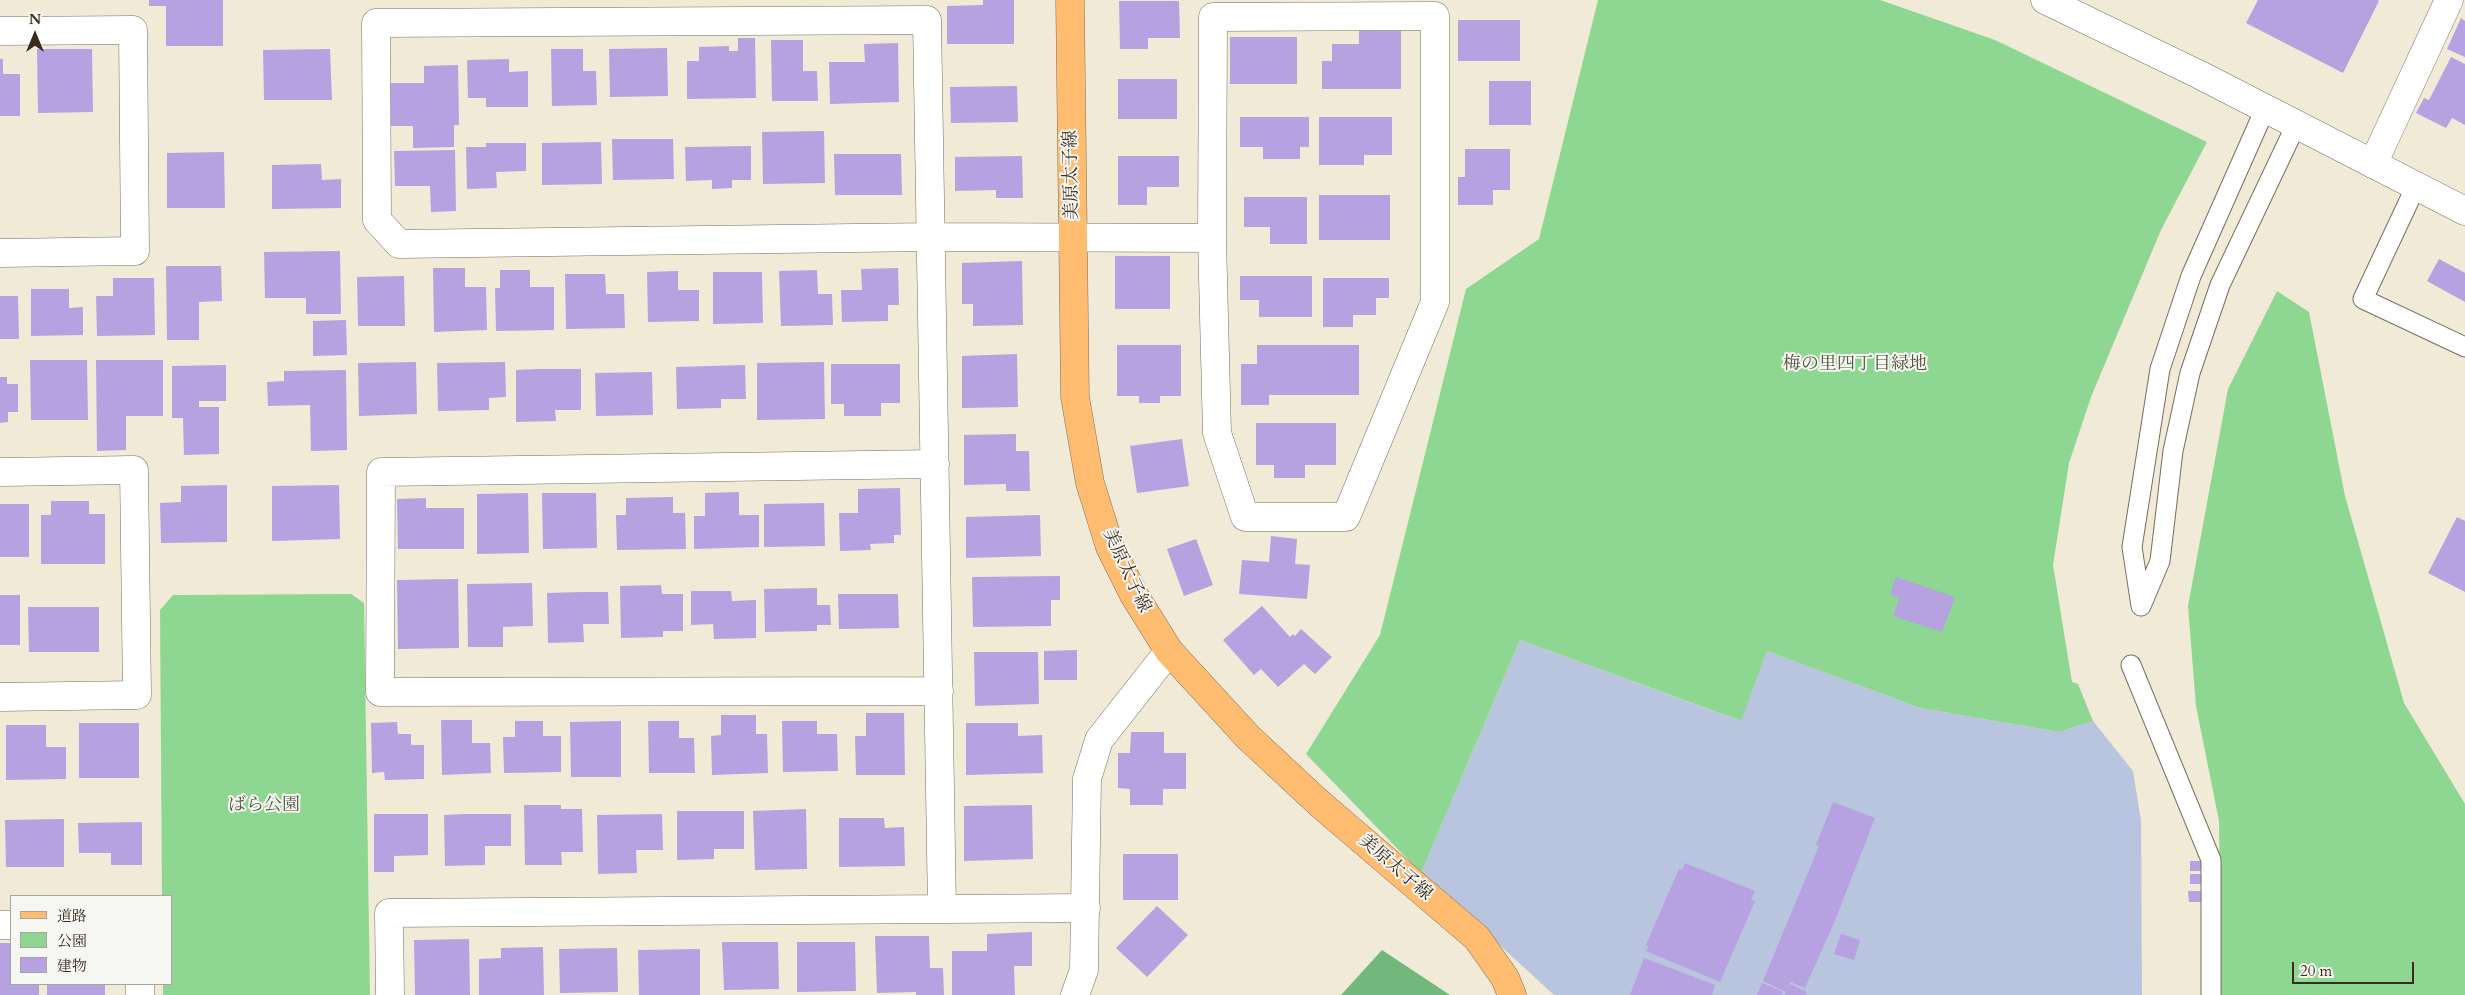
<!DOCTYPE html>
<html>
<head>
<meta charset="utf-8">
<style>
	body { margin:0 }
	#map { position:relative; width:2465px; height:995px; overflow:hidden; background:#f0ead7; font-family:Cardo,"Noto Serif JP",serif }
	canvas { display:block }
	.legend { position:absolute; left:10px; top:895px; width:162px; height:90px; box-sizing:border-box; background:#f6f6f2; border:1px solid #aba49d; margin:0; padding:6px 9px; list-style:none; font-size:15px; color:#3b2a1e }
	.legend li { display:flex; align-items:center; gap:10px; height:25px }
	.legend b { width:25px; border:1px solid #aba49d }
	.north { position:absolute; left:10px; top:10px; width:50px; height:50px; -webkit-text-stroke:4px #f6f6f2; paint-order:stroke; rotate:0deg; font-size:14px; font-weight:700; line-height:20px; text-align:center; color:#3b2a1e }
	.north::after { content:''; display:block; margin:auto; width:18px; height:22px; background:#3b2a1e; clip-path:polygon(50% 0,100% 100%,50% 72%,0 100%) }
	.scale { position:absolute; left:2292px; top:962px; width:122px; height:22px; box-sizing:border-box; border:2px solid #3b2a1e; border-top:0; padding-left:6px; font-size:15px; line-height:18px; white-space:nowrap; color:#3b2a1e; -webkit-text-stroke:4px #f6f6f2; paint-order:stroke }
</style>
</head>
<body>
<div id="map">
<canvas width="2465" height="995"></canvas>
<ul class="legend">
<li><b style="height:6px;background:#fdbc70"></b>道路</li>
<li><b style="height:14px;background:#8dd793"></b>公園</li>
<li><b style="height:14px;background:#b6a2e1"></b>建物</li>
</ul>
<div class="north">N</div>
<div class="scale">20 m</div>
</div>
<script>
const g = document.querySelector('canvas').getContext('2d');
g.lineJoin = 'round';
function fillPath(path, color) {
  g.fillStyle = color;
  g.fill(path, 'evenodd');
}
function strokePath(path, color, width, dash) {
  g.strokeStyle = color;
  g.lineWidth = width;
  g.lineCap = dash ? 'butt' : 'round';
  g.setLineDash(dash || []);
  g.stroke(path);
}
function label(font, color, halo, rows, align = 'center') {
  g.font = font + ' Cardo,"Noto Serif JP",serif';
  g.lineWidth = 4;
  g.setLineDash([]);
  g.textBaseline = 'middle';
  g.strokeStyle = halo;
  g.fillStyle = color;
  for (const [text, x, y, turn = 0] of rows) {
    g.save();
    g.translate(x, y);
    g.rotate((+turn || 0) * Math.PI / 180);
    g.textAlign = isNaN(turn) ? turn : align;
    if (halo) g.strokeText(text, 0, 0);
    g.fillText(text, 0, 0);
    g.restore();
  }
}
fillPath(new Path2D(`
	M1520,640L1740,721L1767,651L1920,708L2059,732L2093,721L2133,771L2141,821L2142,995H1554L1421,873Z`), '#b9c4de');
fillPath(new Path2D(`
	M1598,0H1880L1995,40L2207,142L2161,230L2091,397L2069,463L2053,565L2072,682L2078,684L2093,721L2059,732L1920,708L1767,651L1741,721L1520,640L1421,873L1306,754L1380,635L1466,289L1539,239Z
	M2277,291L2309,312L2345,496L2404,703L2465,804V995H2221L2219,821L2196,706L2188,606L2228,389Z
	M351,594L364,603L370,995H163V984H171V896H162L160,610L173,595Z`), '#8dd793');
fillPath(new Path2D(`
	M1382,950L1450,995H1341Z`), '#72b87d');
fillPath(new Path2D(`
	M149,0H223V46H166V6H149Z
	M983,0H1014V44H947V6L983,5Z
	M2258,0H2377L2379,1L2343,73L2246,23Z
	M1119,1H1179L1180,38H1148V49H1120Z
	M2461,18L2465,21V57L2447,49Z
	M1458,20H1520V61H1458Z
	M1359,28H1401V89H1322V61H1332V44H1359Z
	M1230,37H1297V84H1230Z
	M738,38H755L756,98L687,99V61H699V47L729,46V51H738Z
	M771,40H803V71H817L818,101H772Z
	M898,43L899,102L830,104L829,62H865L864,44Z
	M667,48L668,96L610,97L609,49Z
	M37,49H92L93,112L38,113Z
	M330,49L332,100H264L263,50Z
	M551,49H583V71H596L597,105L552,106Z
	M2451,57L2465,64V125L2452,118L2446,128L2416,113L2424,98L2429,100Z
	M0,59H3V74H20V116H0Z
	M509,59V72L528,71V107H486V98H468L467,60Z
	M458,65L459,125H454V147L413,148V126H389L388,83H424V66Z
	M1118,79H1177V119H1118Z
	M1489,81H1531V125H1489Z
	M1017,86L1018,122L951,123L950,87Z
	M1240,117H1309V147H1300V159H1263V147H1240Z
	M1319,117H1392V155H1364V165H1319Z
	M824,131L825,183L763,184L762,132Z
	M612,139H673L674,179L613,180Z
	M601,142L602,184L542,185V143Z
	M486,143H526V171L496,172L497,188L467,189L466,147H486Z
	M751,146V180H732V188L712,189V180L686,181L685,147Z
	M1465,149H1510V190H1493V205H1458V177H1465Z
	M455,150L456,211L431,212L430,186H395L394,151Z
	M224,152L225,208H167V153Z
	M834,154H901L902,195H835Z
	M1022,156L1023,198H996V190L955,191V157Z
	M1118,156H1179V187H1147V205H1118Z
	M321,164L322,180L341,179V208L272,209V165Z
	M1319,195H1390V240H1319Z
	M1244,197H1307V244H1270V227H1244Z
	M340,251L341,314H306V298H265L264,252Z
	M1115,256H1170V309H1115Z
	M2439,259L2465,273V302L2427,281Z
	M1022,261L1023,325L973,326V304H962V263Z
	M166,266H221L222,301L199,302V340H167Z
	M433,268H465V287H486L487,330L434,332Z
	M898,268L899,305H888V321L842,322L841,290H862L861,269Z
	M500,270H530V287H554V330L496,331L495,288H500Z
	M817,270L818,294H832L833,325L781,326L779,271Z
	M678,271V290H699V321L648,322L647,272Z
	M713,272H762L763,323L713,324Z
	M565,274H605L606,294H624L625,328L566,329Z
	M404,276L405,326H358L357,277Z
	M1240,276H1312V317H1259V300H1240Z
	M113,278H154L155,335L97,336L96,296H113Z
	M1323,278H1389V298H1376V315H1353V327H1323Z
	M31,289H69V308L83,307V335L31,336Z
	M0,296H18L19,339H0Z
	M346,320L347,355L313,356V321Z
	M1117,345H1181V396H1160V403H1139V396H1117Z
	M1257,345H1359V395H1269V405H1241V364H1257Z
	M1017,354L1018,407L962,408V356Z
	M30,360H87L88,420H31Z
	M96,360H163V416H126V450L97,451Z
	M416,362L417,414L359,416L358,363Z
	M505,362L506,397L489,398V410L438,411L437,363Z
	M824,362L825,419L757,420V363Z
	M831,364H900V403H881V416H844V404H831Z
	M226,365V401H199V407H219V454L184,455L183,418H172V366Z
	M745,365L746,399H721V408L677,409L676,367Z
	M537,369H581V410H555L556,421L516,422V370Z
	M346,370L347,450L311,451L310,405L268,406L267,382L284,381V371Z
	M652,372L653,415L596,416L595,373Z
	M0,377H7V384H18V412H8V422L0,423Z
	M1256,423H1336V465H1305V478H1274V465H1256Z
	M1016,434V451H1029L1030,491H1006V484L964,485V435Z
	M1182,439L1189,486L1137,493L1130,446Z
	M227,485V542L161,543L160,503L181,502V486Z
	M339,485L340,539L272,541V486Z
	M900,488L901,535H894V543L870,544L871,550L840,551L839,513H858V489Z
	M739,492V515H759V547L694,549V516H705V493Z
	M528,493L529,553L477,554V494Z
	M542,493H596L597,548L543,549Z
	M673,497V513H685L686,549L617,550L616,515H626V498Z
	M426,498V508H464V549H398L397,499Z
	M51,501H89V514H105V564H41V515H51Z
	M824,503L825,546L764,547V504Z
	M0,504H29V557H0Z
	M1040,515L1041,556L966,558V517Z
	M2457,517L2465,521V592L2428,573Z
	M1271,536L1297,539L1295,564L1310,565L1307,599L1239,594L1242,560L1269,562Z
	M1196,539L1213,585L1184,596L1167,549Z
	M1060,576V600H1051V626L973,627L972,577Z
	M1896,577L1955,597L1942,632L1893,616L1899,598L1890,594Z
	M458,579L459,648L398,649L397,580Z
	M532,583L533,626L503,627V647H468L467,584Z
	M661,585L662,594H683V631H663V637L621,638L620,586Z
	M817,588V605H830L831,625H817V631L765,632L764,589Z
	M691,591H731L732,601L756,600V638L714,639L713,624L691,625Z
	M583,592H608L609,624H583L584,642L548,643L547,593Z
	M838,594H898L899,628L839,629Z
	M0,595H20V645H0Z
	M1262,606L1290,637L1293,634L1295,636L1301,629L1332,657L1315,674L1304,664L1278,687L1261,669L1254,675L1223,640Z
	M28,607H99V652H29Z
	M1077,650V680H1044V651Z
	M974,652H1038L1039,704L975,706Z
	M866,713H904L905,775H856L855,736H866Z
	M721,715H756V734H767L768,773L712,775L711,736L721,735Z
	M441,720H472V743H490L491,773L442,775Z
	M515,721H543V736H561V772L504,773L503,737H515Z
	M621,721V777H571L570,722Z
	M648,721H679V738H694L695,773H649Z
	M782,721H817V734H837L838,771L783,772Z
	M397,722L398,734H411V745H424V779L385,780L384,772L372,773L371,723Z
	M79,723H139V778H79Z
	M966,723H1018V736L1042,735L1043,773L966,775Z
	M6,725H46V747H66V779L6,780Z
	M1131,732H1164V753H1186V789H1163V805H1130V789L1118,788V753H1130Z
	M1833,802L1875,818L1834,923L1805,988L1790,982L1787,990L1790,984L1807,992L1806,995H1785L1786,992L1763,981L1819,846L1816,845Z
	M524,805H561V809H582L583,852H561L562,865H525Z
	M1032,805L1033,859L964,861V806Z
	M806,809L807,869L755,870L753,811Z
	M677,811H744V849H714V859L677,860Z
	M374,814H428V855L394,856V872H374Z
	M463,814H511V846H485V865L445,866L444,815Z
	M662,814L663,850H636L637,873L598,874L597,815Z
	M839,818H884L885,828L904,827L905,866L839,867Z
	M64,819V867H6L5,820Z
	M142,822V865H111V853H79L78,823Z
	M1123,854H1178V900H1123Z
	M2190,861H2202V871H2190Z
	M1685,863L1755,891L1751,900L1755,901L1720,982L1646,951L1649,946L1646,945L1679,869L1682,870Z
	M2190,874H2201V884H2190Z
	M2188,891H2203V902H2189Z
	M1157,906L1188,935L1147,977L1116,948Z
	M1032,932V966H1014L1015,995H952V951H987V934Z
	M1841,934L1860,940L1854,960L1834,954Z
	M875,936H929L930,968H943L944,995H916V992L877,993Z
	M469,939L470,995H415L414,940Z
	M722,942H778L779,989L724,990Z
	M797,942H855L856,991L797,992Z
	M0,943H11V984H39V995H0Z
	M543,947L544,995H479V959L501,958V948Z
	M617,948L618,992L560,993L559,949Z
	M700,949V995H639L638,950Z
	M1644,958L1715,985L1712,995H1630Z
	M1762,983L1783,992L1782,995H1757Z
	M47,984H105V995H47Z`), '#b6a2e1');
const service = new Path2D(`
	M2265,109L2191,276L2160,369L2132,547L2141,606L2160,561L2173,451L2190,373L2220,285L2296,125
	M2416,186L2363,299L2465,347
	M2131,665L2211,860V995`);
const pedestrian = new Path2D(`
	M2373,164L2449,0`);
const minor = new Path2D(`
	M1435,16V302L1346,517H1245L1217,433L1212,238L1213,17Z
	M0,31L133,30L135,251L0,253
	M935,464L381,472L380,692L939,691
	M0,472L134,470L137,695L0,697
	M942,909C937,613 932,316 927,20L376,23L377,220L399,244L931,237L1212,238
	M0,925H11
	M140,984V995
	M390,995L389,913L1086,908`);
const tertiary = new Path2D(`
	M2045,0L2200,75L2465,211
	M1075,995L1084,970L1087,779L1099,740L1169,651`);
const primary = new Path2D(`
	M1070,0L1075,397L1090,483L1110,547L1134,595L1169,651L1248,737L1320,804L1477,938L1505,978L1512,995`);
strokePath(service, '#7a6d5f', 21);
strokePath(pedestrian, '#7a6d5f', 29);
strokePath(minor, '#7a6d5f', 29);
strokePath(tertiary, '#7a6d5f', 29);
strokePath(primary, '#7a6d5f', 29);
strokePath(service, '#fff', 19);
strokePath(pedestrian, '#fff', 28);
strokePath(minor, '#fff', 28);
strokePath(tertiary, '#fff', 28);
strokePath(primary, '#fdbc70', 28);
label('18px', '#3b2a1e', '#f6f6f2', [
	["美原太子線",1072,175,-91],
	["美原太子線",1126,571,65],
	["美原太子線",1395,868,41]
]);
label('18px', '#50553b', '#f6f6f2', [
	["梅の里四丁目緑地",1855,365],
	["ばら公園",264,806]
]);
</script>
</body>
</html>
